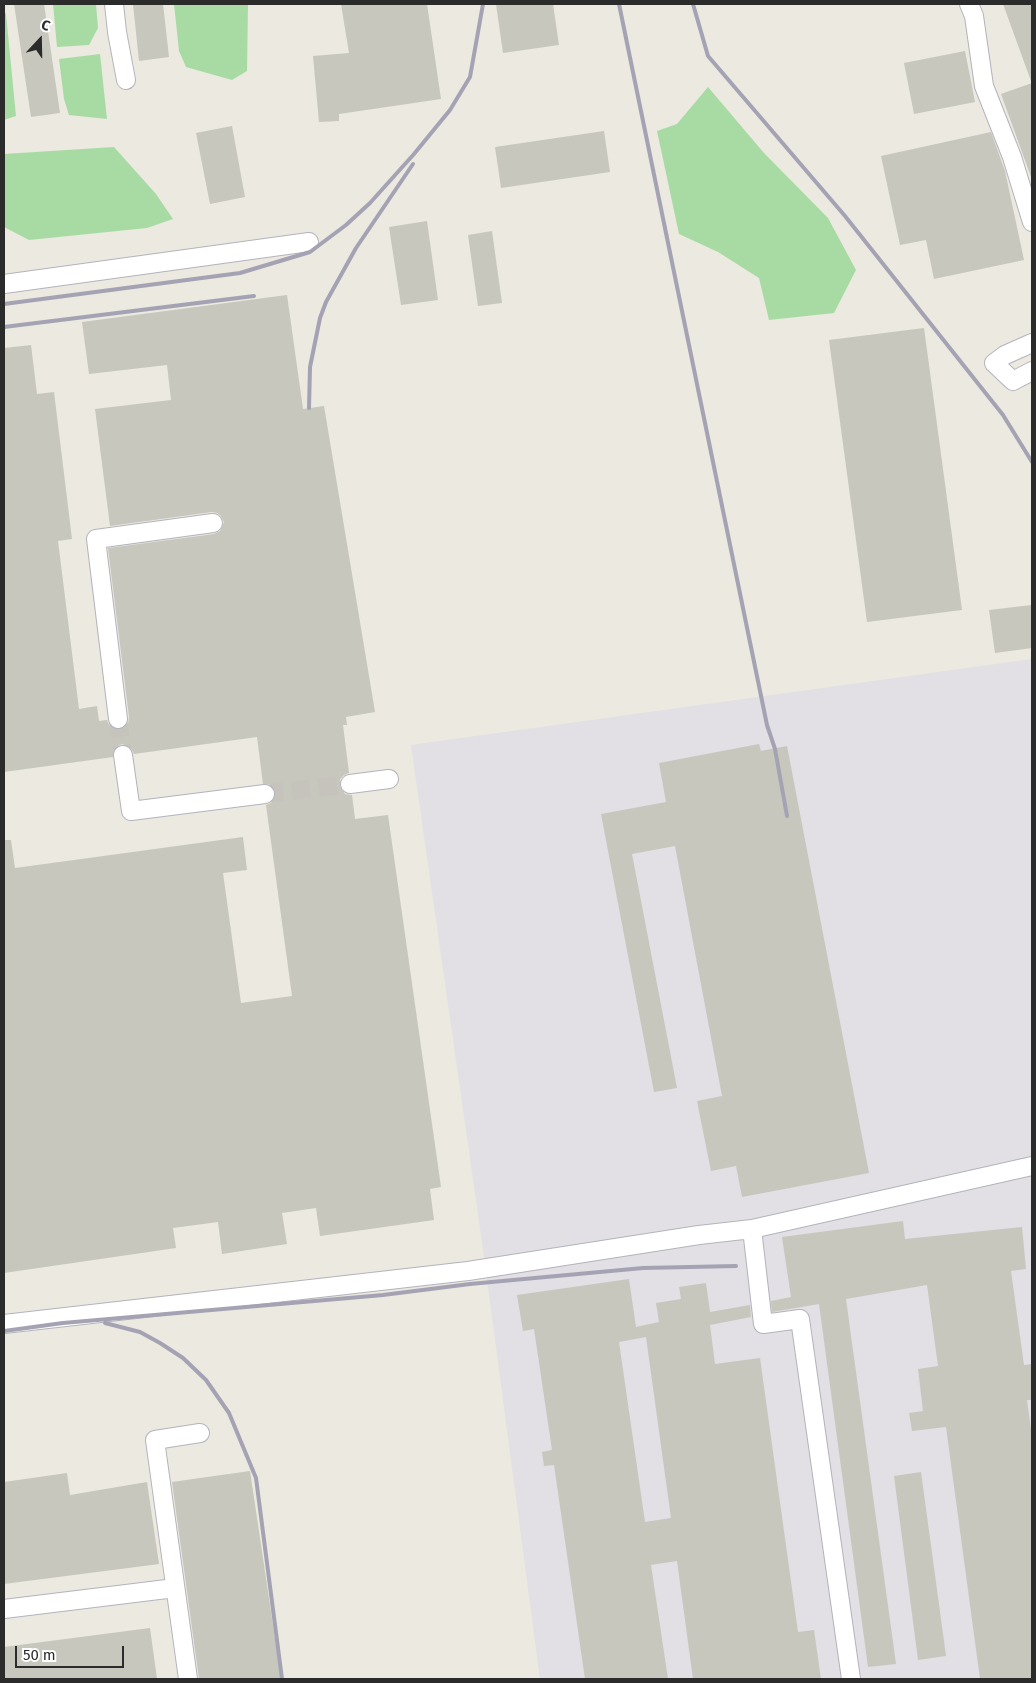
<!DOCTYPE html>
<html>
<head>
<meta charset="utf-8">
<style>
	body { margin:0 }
	#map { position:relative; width:1036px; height:1683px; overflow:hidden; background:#ebe9e0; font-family:"Fira Sans",sans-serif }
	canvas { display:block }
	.frame { position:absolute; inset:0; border:5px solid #2b2b2b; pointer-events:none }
	.north { position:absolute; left:15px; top:15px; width:50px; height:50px; -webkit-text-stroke:4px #fff; paint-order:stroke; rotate:21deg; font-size:14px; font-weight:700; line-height:20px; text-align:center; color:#2b2b2b }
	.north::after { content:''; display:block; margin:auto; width:18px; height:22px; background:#2b2b2b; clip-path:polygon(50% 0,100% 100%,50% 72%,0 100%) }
	.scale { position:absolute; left:15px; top:1646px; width:109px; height:22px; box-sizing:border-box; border:2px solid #2b2b2b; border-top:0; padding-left:6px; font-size:15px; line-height:18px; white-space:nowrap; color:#2b2b2b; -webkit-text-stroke:4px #fff; paint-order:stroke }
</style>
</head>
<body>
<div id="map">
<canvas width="1036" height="1683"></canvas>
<div class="frame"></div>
<div class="north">С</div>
<div class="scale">50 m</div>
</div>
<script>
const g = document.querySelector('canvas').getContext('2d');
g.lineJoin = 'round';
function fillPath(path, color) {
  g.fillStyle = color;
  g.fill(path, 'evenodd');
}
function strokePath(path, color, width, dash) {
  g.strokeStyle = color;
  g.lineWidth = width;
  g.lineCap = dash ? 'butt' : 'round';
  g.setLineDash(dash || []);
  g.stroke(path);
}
fillPath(new Path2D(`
	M1032,659V1679H540L483,1249L411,745Z`), '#e2dfe5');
fillPath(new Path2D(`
	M53,4H96L98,28L89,45L57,47Z
	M174,4H248L247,71L232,80L186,67L179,51Z
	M4,11L6,14L16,116L4,120Z
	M100,54L107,119L69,115L64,99L59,59Z
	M708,87L764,153L828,218L856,270L834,313L769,320L759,278L718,252L679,234L657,131L677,124Z
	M114,147L156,194L173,219L147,228L29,240L4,227V154Z`), '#a8dba3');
fillPath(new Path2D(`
	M14,4H44L60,113L31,117Z
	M133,4H163L169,57L139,61Z
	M341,4H427L441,99L339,114V121L319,122L313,56L349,53Z
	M496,4H553L559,45L503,53Z
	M1003,4H1032V80L1031,81Z
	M965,51L975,102L914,114L904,63Z
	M1032,83V176L1031,177L1001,94Z
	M232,126L245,197L210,204L196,133Z
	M604,131L610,172L501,188L495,147Z
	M991,132L1005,171L1024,260L934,279L926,240L900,245L881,156Z
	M427,221L438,300L401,305L389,227Z
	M492,231L502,303L478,306L468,235Z
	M287,295L303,409L324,406L375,712L346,717L347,725H343L349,773L344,775L340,779V786L345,794L352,795L355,819L388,815L441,1187L430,1189L434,1220L320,1236L316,1208L282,1213L287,1244L222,1254L218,1222L173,1228L176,1248L4,1273V840H11L15,868L243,837L247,870L223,873L241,1003L292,996L266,805L271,803L275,799V792L270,784H263L257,737L134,754L131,748L122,744L116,747L113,752V757L4,772V348L31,345L37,394L54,392L72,539L58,541L79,709L97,706L99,721L107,720L109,725L113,729H120L128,724L129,717L108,548L214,534L220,531L224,522L221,516L217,513L212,512L110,526L95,409L171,400L167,365L89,374L82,322Z
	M924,328L962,610L867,622L829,340Z
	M1032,605V648L995,653L989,610Z
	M759,744L761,751L787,746L869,1173L742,1197L736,1166L711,1171L697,1101L722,1096L675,846L632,854L677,1088L654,1092L601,814L666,802L659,763Z
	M903,1221L905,1239L1022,1227L1026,1269L1011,1271L1024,1365L1032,1364V1400H1027L1032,1437V1679H980L946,1427L912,1431L909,1413L923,1411L918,1369L938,1366L927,1285L846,1299L896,1664L868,1667L819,1304L772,1312L771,1301L791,1297L782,1237Z
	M629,1279L636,1327L659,1322L656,1303L681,1299L679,1287L706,1283L710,1312L750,1305L751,1317L710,1325L715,1364L760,1358L798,1632L814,1630L821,1679H693L677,1561L651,1565L668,1679H585L554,1465L544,1466L542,1452L552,1450L534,1329L523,1331L517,1295ZM646,1337L671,1518L645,1522L619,1342Z
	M250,1471L281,1679H199L172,1482Z
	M921,1472L946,1656L918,1660L894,1476Z
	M67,1473L70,1495L147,1482L159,1564L4,1584V1482Z
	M150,1628L157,1679H4V1647Z`), '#c7c7be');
strokePath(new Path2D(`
	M118,719L123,755
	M265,794L350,784`), '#c5c3bc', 18, [18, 9]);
const minor = new Path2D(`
	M114,4L117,32L126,80
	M969,4L974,16L984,86L1012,157L1032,222
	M4,284L309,242
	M1032,343L1005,355L994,363L1013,381L1032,371
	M118,719L96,539L213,523
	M123,755L131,811L265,794
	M350,784L389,779
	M752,1229L763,1324L800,1319L851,1679
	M4,1324L468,1271L699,1235L752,1229L1032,1166
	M4,1609L175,1588
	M188,1679L155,1440L200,1433`);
strokePath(minor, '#b4b3bd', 20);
strokePath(minor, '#fff', 18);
strokePath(new Path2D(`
	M619,4L767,725L775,749L787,816
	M693,4L708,56L845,216L1003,415L1032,462
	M4,304L240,273L310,252L346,225L370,203L414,154L450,110L470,77L483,4
	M4,327L254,296
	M309,408L310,367L320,318L326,302L356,248L413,164
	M105,1323L140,1332L160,1343L183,1358L206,1380L229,1413L256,1478L282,1679
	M4,1331L63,1323L383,1295L470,1284L643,1268L736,1266`), '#a5a3b3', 4);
</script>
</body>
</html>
